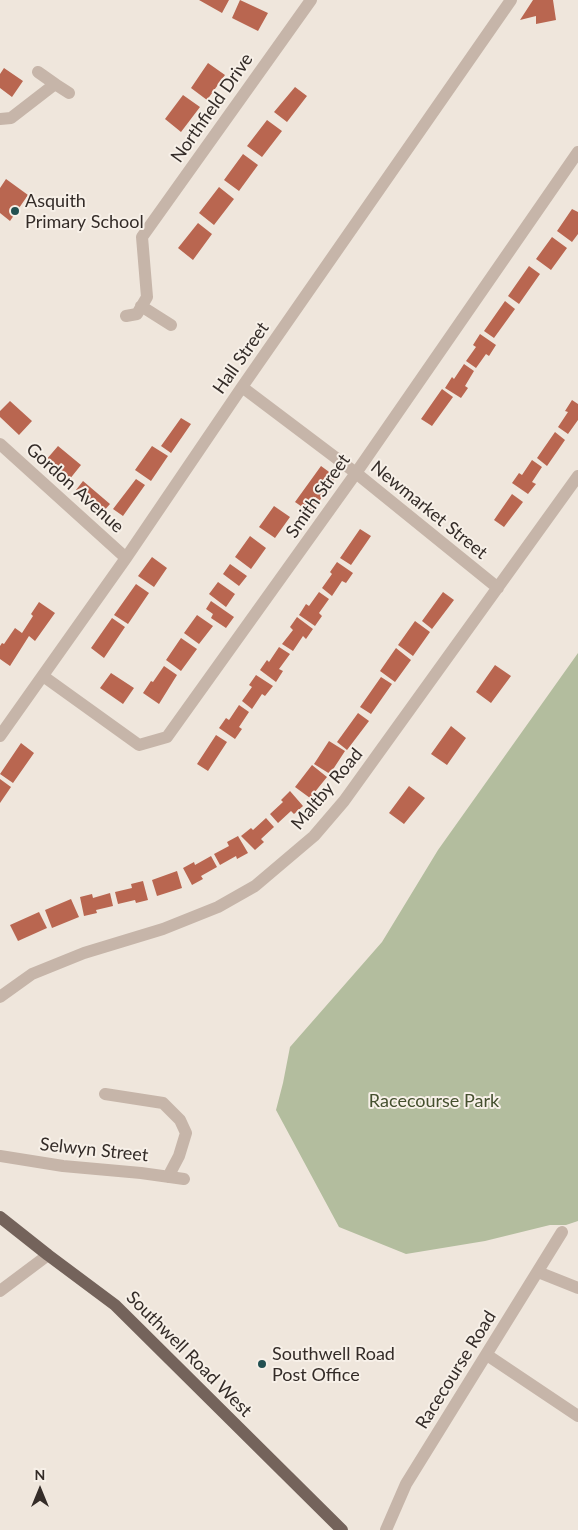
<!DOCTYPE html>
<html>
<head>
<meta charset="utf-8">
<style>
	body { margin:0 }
	#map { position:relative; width:578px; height:1530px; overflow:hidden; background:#efe6dc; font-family:Lato,sans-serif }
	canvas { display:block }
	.north { position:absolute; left:15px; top:1465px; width:50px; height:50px; -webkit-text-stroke:4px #f7f0e8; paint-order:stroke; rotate:0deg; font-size:14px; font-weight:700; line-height:20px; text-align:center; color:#342c28 }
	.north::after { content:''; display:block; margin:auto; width:18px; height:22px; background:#342c28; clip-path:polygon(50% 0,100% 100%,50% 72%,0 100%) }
</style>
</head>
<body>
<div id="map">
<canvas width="578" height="1530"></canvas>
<div class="north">N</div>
</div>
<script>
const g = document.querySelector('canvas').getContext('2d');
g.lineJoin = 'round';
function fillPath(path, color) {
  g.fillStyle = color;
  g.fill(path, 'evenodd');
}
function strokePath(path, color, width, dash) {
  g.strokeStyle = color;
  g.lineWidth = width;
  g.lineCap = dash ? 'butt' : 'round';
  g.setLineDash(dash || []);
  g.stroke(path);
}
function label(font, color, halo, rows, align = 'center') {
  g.font = font + ' Lato,sans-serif';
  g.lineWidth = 4;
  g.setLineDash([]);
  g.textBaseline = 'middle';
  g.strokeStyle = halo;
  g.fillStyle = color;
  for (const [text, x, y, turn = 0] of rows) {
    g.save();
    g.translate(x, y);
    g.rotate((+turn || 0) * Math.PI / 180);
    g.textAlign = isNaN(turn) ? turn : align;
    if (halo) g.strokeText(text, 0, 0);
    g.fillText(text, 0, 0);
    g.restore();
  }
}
fillPath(new Path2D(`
	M578,653V1221L566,1225H550L485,1241L406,1254L339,1227L276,1110L283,1083L290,1047L382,942L438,850Z`), '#b3bd9e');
fillPath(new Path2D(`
	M199,0H229L222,13Z
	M240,0L268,13L258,31L232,18Z
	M533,0H553L556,20L536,24V16L520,20Z
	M208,63L225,75L207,100L191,88Z
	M4,68L23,81L12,97L0,88V74Z
	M295,87L307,96L287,122L274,112Z
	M183,95L200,107L181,132L165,119Z
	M267,120L282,131L262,157L247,146Z
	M243,154L258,165L239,191L224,180Z
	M6,179L28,195L10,221L0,213V188Z
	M219,187L234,199L214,225L199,213Z
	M572,209L578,212V234L572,242L557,231Z
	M198,223L212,234L193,260L178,248Z
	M552,237L567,248L551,270L536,259Z
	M529,266L540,274L519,304L508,296Z
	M505,301L515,309L494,338L484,331Z
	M480,334L496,345L489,356L486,354L476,368L466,361L476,347L473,345Z
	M464,364L474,371L465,386L468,388L461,398L445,388L452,377L454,379Z
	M442,389L453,397L432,426L421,419Z
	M572,400L578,404V420L568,434L558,427L568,412L565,411Z
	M10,401L32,421L19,435L0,417V411Z
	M181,418L191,424L171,453L161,446Z
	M555,432L565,440L547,466L537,458Z
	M58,446L81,465L69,480L46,460Z
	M152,446L168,456L151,481L135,470Z
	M532,460L542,467L532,482L536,484L528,494L512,483L519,473L522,475Z
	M321,466L336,477L311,513L295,502Z
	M136,479L145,485L123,516L113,509Z
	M83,481L110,504L102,513L76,490Z
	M512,494L523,502L504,527L494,520Z
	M274,506L290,517L275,538L259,527Z
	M360,529L371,536L351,565L340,558Z
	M250,536L266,548L251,569L235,557Z
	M152,557L167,568L154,587L138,576Z
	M337,562L353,573L346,583L342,581L332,596L322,588L332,574L330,572Z
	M230,564L247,576L239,586L223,574Z
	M218,582L235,594L226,607L209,594Z
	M136,584L149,593L128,624L114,615Z
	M319,592L329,599L319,613L322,616L315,626L299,615L306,604L309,606Z
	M443,592L454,600L432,629L422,621Z
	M211,601L234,617L226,628L211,618L213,614L206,609Z
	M39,602L55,613L35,641L29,636L10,666L0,659V646L2,643L4,644L15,628L22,633L33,616L31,614Z
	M197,615L213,626L199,644L184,633Z
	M297,617L313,629L306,639L303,636L293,651L282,644L293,630L290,627Z
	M112,618L125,627L104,658L91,648Z
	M415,621L430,632L413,656L398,645Z
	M181,638L197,649L181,671L166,660Z
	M279,647L290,654L279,669L283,671L276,682L260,670L267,660L269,662Z
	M396,648L411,660L395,682L380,671Z
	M495,665L511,676L491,703L476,692Z
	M164,666L177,675L159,704L143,693L151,681L153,682Z
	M111,673L134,688L123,704L100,688Z
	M256,675L273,686L265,696L262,694L252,709L242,701L252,687L249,685Z
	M381,677L392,684L371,714L360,707Z
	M239,705L249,712L239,727L242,729L235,739L219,728L226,718L229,720Z
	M358,713L369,721L347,750L337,742Z
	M451,726L466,738L447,765L431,754Z
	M216,735L227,742L208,771L197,764Z
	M329,741L345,751L330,774L314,764Z
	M21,743L34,753L13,783L0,774Z
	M312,765L327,777L310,798L295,787Z
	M0,779L11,787L0,803Z
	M409,786L425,798L404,824L389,813Z
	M290,791L303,806L294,814L291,811L278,823L270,814L283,802L281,800Z
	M266,818L274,827L261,839L264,842L255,850L241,836L251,828L253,830Z
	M238,836L248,853L237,859L236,856L220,865L214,854L229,846L227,842Z
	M211,856L217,867L201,876L203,879L192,885L183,868L194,862L195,865Z
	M177,871L182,888L157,896L152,880Z
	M143,881L148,900L136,903L135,900L118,904L115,892L132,888L131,884Z
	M110,893L113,906L96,910L97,913L84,916L80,897L92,894L93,898Z
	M71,899L79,917L52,928L45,910Z
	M39,912L47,928L18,941L10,925Z`), '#b96650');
strokePath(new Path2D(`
	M55,84L69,93
	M0,119L11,118L55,84L38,72
	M141,306L171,325
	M126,316L137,314L147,297L142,237L311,0
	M242,387L356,473L498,588
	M0,444L126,558
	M43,676L139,745L167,737L356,473L578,152
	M0,736L126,558L242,387L511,0
	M0,997L32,974L84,953L163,929L218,907L255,886L314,836L344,801L578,476
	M105,1094L163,1103L180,1120L186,1133L179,1156L168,1177
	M0,1156L63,1166L141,1173L184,1179
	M538,1272L578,1288
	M0,1291L48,1255
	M487,1355L578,1416
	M386,1530L406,1484L562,1232`), '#c6b5a9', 12);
strokePath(new Path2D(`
	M0,1217L48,1255L115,1305L342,1530`), '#74635b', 12);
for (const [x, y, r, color] of [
	[15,211,5,"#225051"],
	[262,1364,5,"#225051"]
]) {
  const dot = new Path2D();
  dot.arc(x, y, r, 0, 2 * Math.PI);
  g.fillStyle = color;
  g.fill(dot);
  strokePath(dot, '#f7f0e8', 2);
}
label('18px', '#342c28', '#f7f0e8', [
	["Northfield Drive",212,108,-55],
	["Hall Street",241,358,-55],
	["Gordon Avenue",75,488,42],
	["Smith Street",318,496,-55],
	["Newmarket Street",429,510,39],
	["Maltby Road",327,789,-50],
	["Selwyn Street",94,1150,6],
	["Southwell Road West",189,1354,45],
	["Racecourse Road",456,1370,-58]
]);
label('18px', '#342c28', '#f7f0e8', [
	["Asquith",25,201],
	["Primary School",25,222],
	["Southwell Road",272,1354],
	["Post Office",272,1375]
], 'left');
label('18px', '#45502f', '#f7f0e8', [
	["Racecourse Park",434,1101]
]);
</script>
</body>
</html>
